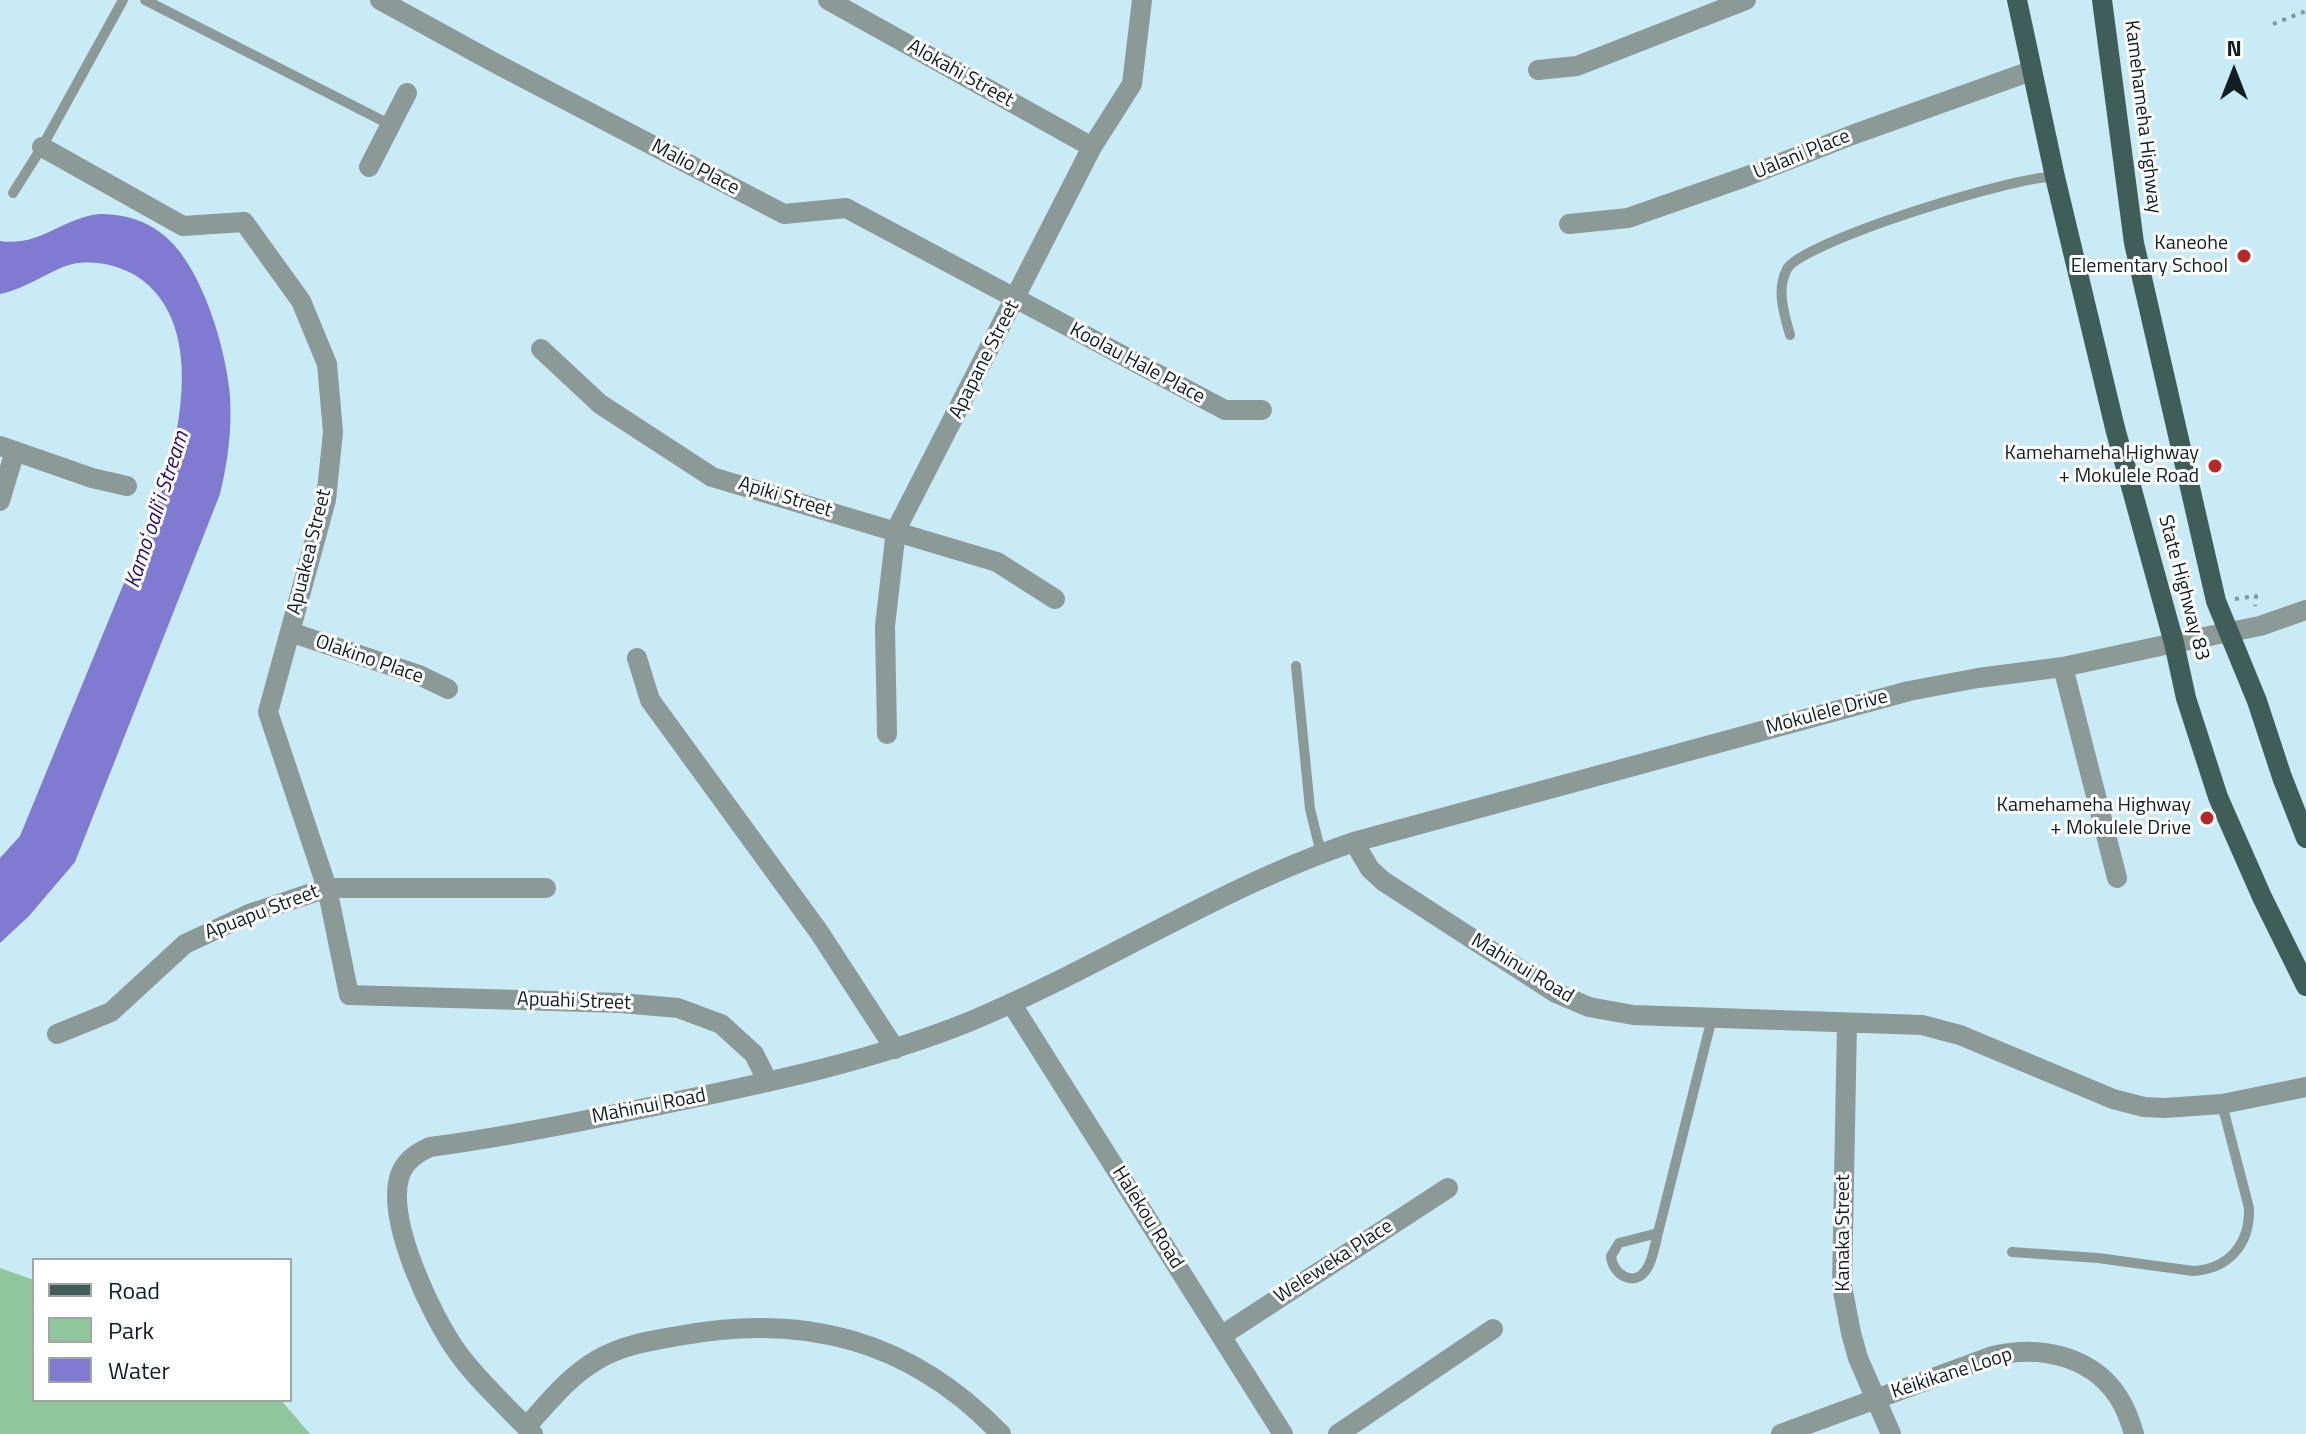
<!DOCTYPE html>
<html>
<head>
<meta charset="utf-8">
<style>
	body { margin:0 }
	#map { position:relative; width:2306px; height:1434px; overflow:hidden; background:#c8ebf6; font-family:"Titillium Web",sans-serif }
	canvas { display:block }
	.legend { position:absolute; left:32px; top:1258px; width:260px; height:144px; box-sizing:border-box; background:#fff; border:2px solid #a0a5a7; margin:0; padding:10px 14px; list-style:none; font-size:24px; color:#111e22 }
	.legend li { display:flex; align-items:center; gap:16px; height:40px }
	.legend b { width:40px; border:2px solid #a0a5a7 }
	.north { position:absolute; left:2194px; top:32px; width:80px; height:80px; -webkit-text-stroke:6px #fff; paint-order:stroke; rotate:0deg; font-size:22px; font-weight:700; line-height:32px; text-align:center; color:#111e22 }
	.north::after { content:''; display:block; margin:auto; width:28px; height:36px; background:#111e22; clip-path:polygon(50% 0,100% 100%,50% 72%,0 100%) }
</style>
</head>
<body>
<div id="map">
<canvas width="2306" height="1434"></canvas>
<ul class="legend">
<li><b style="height:10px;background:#415d58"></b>Road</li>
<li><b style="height:22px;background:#90c79a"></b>Park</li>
<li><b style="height:22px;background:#807bd0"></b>Water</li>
</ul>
<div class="north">N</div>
</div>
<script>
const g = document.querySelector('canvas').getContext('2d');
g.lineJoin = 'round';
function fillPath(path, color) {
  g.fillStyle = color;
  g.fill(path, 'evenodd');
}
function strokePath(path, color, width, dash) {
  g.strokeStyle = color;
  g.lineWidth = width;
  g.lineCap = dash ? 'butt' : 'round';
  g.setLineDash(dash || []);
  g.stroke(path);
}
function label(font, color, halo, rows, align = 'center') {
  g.font = font + ' "Titillium Web",sans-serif';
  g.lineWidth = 6;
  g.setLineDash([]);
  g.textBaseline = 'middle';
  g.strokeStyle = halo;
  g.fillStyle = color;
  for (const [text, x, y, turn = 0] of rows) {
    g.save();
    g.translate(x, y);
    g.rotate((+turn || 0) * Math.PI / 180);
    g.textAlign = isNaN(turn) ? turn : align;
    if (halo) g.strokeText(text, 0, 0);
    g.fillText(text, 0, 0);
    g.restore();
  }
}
fillPath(new Path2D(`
	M0,1268L34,1280V1400H281L310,1434H0Z`), '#90c79a');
fillPath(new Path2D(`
	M99,214C124,214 147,220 167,238C203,270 226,349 230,396C232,429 228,461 220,494L75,862L29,916L0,943V858L20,836L165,483C182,419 202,321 138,277C120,266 100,261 79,263C58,264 28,289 0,294V241C40,247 60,219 99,214Z`), '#807bd0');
strokePath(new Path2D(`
	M2273,24L2306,11
	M2235,599L2256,596L2255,606`), '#7f99a1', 4, [4, 6]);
strokePath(new Path2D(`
	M145,0L391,125
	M13,193L42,147L123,0
	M1790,335C1784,313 1776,290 1787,269C1801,242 2020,174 2055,177
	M1296,666L1310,809L1321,853
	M1658,1233L1619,1243L1611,1256C1612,1274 1634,1288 1646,1270C1653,1261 1655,1244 1658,1233L1712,1018
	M2012,1252L2098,1258L2193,1271C2229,1269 2250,1244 2249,1208L2222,1104`), '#8b9a97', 10);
strokePath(new Path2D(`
	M380,0L495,63L784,214L846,208L1225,410H1262
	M828,0L1092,147
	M1538,70L1577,66L1746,0
	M42,147L183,226L244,222L301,301L327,364L333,432L326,500L268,712L327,888L349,995L621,1003L678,1008L721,1024L754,1054L768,1082
	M369,167L407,93
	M1569,224L1628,218L1745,177L1852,135L2031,71
	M541,349L600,404L712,477L997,562L1055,599
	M0,446L92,478L127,486
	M0,501L15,451
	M290,632L419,675L448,689
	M637,658L650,700L819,932L895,1049
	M2063,667L2117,878
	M887,734L885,626L896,530L1092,147L1132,84L1142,0
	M1354,842L1909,691L1978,678L2063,667L2174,643
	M1011,1003L1283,1434
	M1847,1023L1842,1286L1851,1333L1858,1358L1891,1434
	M57,1034L111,1012L185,944L249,914L327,888H546
	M1221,1336L1448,1188
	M526,1427C548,1403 569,1376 597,1360C622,1345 650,1341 678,1336C804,1312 911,1340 1001,1434
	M533,1434C508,1408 480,1383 458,1353C432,1317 385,1220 400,1175C405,1161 416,1153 430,1147C512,1136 593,1119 674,1102C775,1081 875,1060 971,1021C1101,967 1220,887 1354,842L1370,869L1383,881L1556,993L1589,1007L1633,1015L1922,1025L1960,1035L2113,1099L2144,1107L2165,1108L2222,1104L2306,1087
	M1338,1434L1493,1329
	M1781,1434L1993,1356C2042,1344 2098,1357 2123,1405C2128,1414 2131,1425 2134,1434`), '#8b9a97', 20);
strokePath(new Path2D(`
	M2174,643L2260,626L2306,610`), '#8b9a97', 20);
strokePath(new Path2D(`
	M2017,0L2055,177L2115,428L2174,643L2186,698L2218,797L2262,897L2306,986
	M2102,0L2134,243L2216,601L2257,701L2282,777L2306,838`), '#415d58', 20);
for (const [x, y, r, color] of [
	[2244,256,8,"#b82828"],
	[2215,466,8,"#b82828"],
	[2207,818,8,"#b82828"]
]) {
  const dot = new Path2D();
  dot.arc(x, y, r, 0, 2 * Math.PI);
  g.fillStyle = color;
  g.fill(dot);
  strokePath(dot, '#fff', 3);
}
label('20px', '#111e22', '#fff', [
	["Alokahi Street",960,74,29],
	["Kamehameha Highway",2142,117,83],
	["Ualani Place",1802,155,-22],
	["Malio Place",695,168,28],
	["Apapane Street",985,360,-63],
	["Koolau Hale Place",1137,364,28],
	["Apiki Street",785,498,17],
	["Apuakea Street",310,552,-76],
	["State Highway 83",2183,588,75],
	["Olakino Place",369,660,19],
	["Mokulele Drive",1827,713,-15],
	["Apuapu Street",262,913,-21],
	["Mahinui Road",1522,969,31],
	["Apuahi Street",574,1002,2],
	["Mahinui Road",649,1107,-11],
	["Halekou Road",1147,1218,58],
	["Kanaka Street",1844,1233,-90],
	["Weleweka Place",1334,1262,-33],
	["Keikikane Loop",1952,1374,-18]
]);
label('20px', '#111e22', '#fff', [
	["Kaneohe",2228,244],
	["Elementary School",2228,267],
	["Kamehameha Highway",2199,454],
	["+ Mokulele Road",2199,477],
	["Kamehameha Highway",2191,806],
	["+ Mokulele Drive",2191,829]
], 'right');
label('italic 22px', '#2c0d75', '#fff', [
	["Kamoʻoaliʻi Stream",158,510,-72]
]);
</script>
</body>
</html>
